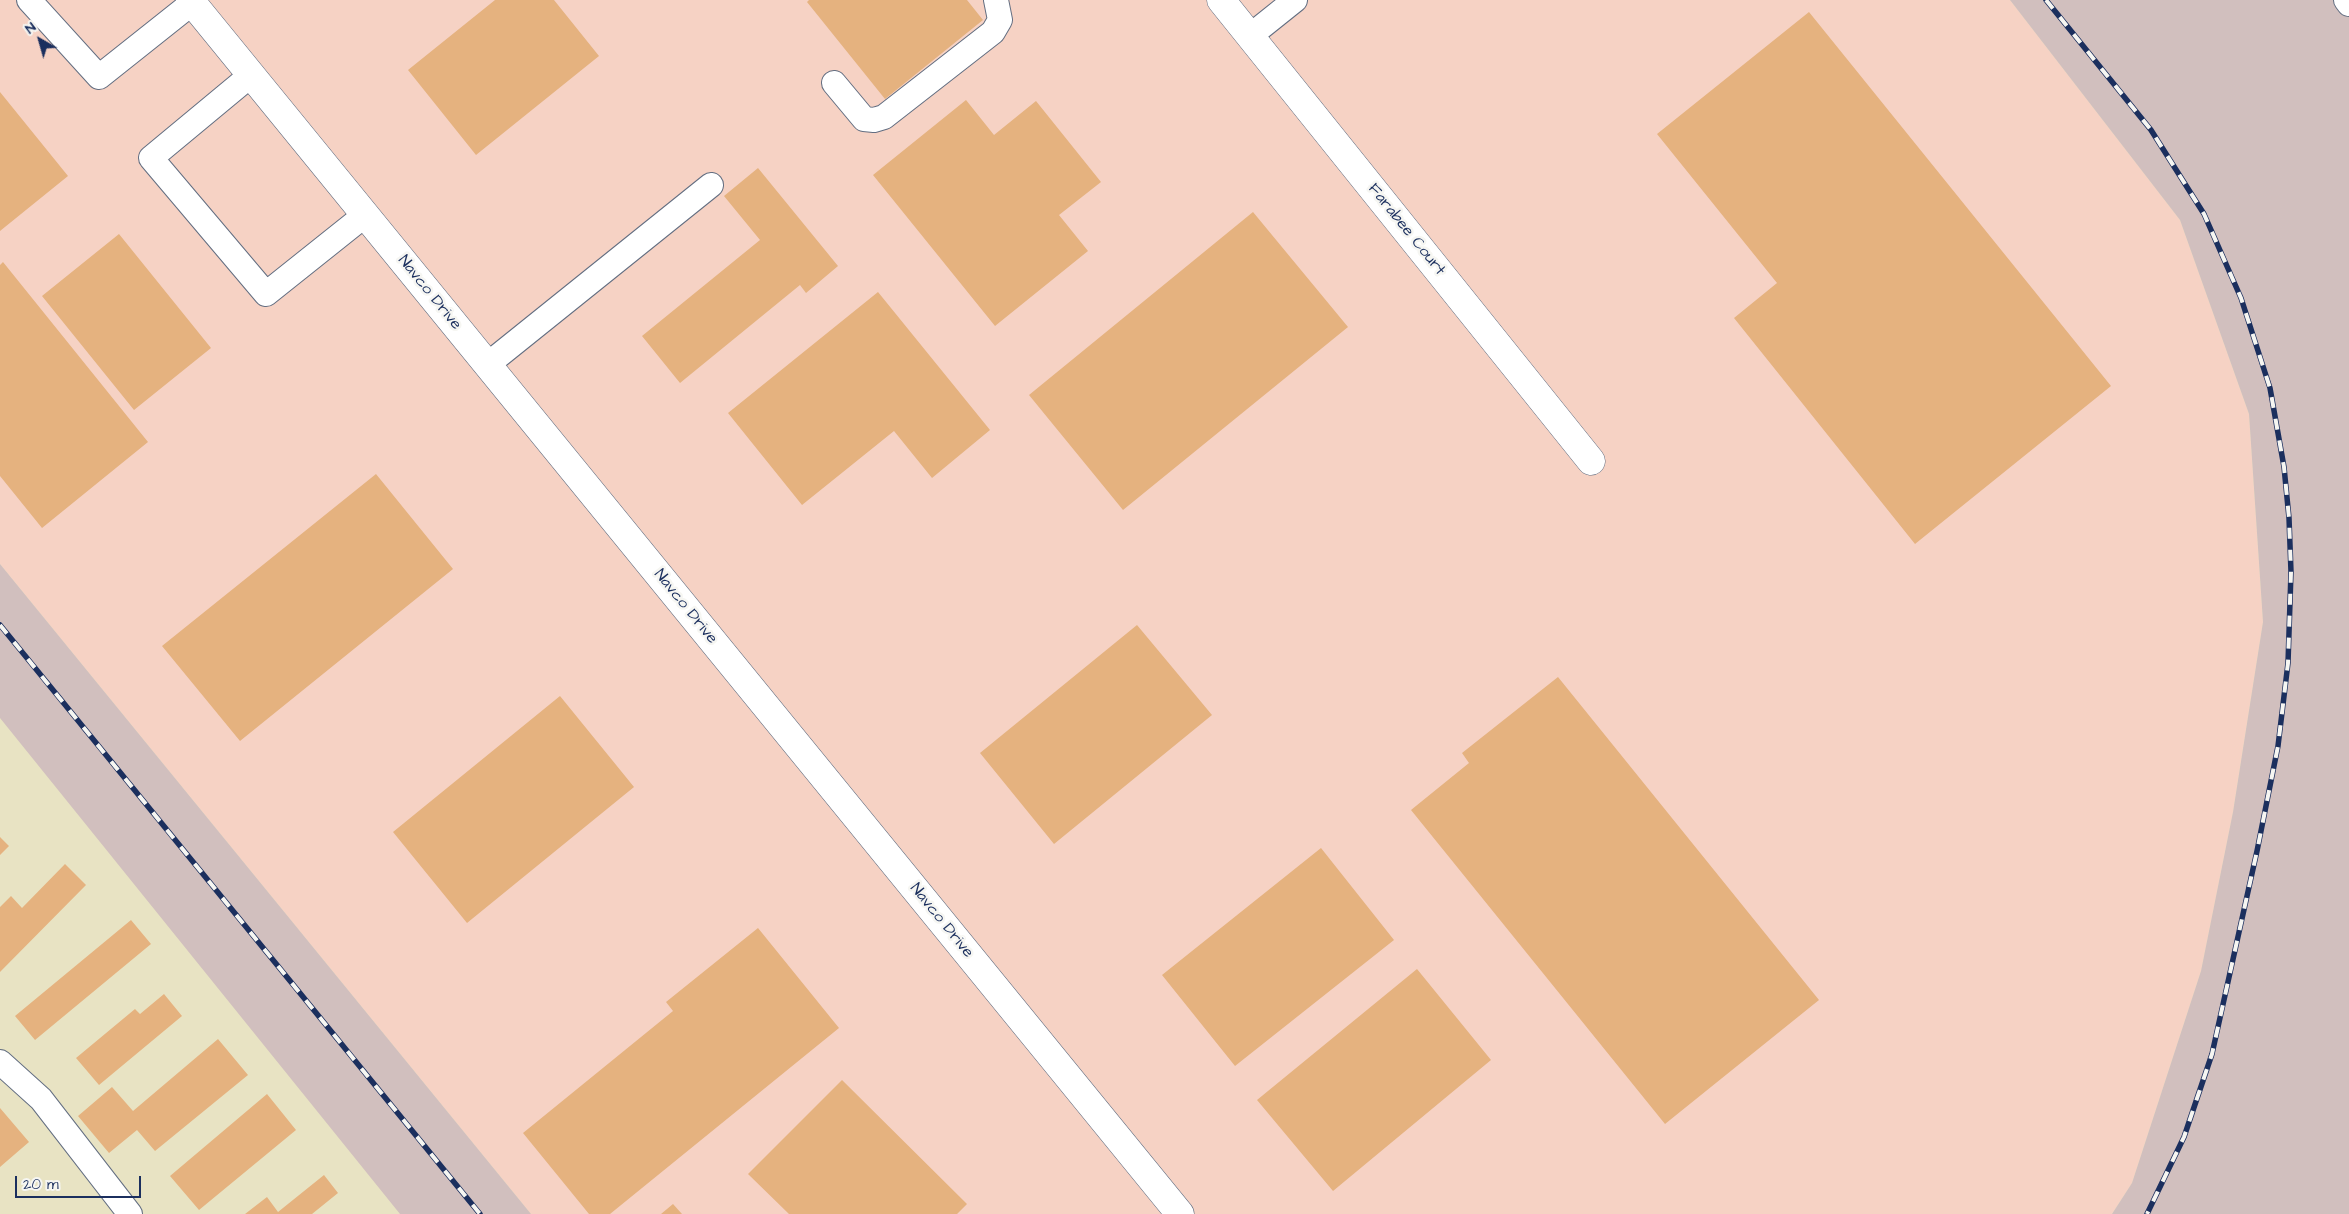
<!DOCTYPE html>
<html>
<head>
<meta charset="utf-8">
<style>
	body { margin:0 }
	#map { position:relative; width:2349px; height:1214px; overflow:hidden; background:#e8e3c3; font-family:"Architects Daughter",sans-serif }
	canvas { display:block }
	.north { position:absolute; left:15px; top:15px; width:50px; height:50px; -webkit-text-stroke:4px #f6f6f2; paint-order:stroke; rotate:322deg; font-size:14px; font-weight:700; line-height:20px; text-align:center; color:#1b2f5e }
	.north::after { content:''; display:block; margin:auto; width:18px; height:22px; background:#1b2f5e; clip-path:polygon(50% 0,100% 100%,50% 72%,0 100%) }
	.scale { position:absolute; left:15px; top:1176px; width:126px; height:22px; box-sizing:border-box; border:2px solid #1b2f5e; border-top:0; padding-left:6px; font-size:15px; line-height:18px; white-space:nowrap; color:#1b2f5e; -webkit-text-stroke:4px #f6f6f2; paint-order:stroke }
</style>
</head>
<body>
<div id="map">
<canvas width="2349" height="1214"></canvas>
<div class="north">N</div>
<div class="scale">20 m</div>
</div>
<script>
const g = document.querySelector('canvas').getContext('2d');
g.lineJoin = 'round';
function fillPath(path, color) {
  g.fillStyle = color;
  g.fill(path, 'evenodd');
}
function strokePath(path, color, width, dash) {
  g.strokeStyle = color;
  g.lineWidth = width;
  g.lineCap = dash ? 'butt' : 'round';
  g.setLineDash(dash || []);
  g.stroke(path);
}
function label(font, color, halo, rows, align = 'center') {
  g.font = font + ' "Architects Daughter",sans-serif';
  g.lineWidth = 5;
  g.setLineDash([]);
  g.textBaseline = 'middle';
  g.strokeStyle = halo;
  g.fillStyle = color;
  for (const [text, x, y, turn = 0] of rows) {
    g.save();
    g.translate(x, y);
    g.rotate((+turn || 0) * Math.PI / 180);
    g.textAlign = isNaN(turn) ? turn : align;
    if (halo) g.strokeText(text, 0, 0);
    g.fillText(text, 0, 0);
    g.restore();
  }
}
fillPath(new Path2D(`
	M0,0H2010L2180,220L2249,414L2263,622L2233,812L2201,971L2132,1183L2112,1214H531L0,564Z`), '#f6d2c4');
fillPath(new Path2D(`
	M2010,0H2349V1214H2112L2132,1183L2201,971L2233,812L2263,622L2249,414L2180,220Z
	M0,564L531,1214H400L0,718Z`), '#d1bfbe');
fillPath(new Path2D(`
	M495,0H554L599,56L476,155L408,70Z
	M809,0H967L983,20L885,99L807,2Z
	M1809,12L2111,386L1915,544L1734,318L1777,283L1657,134Z
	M0,92L68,176L0,231Z
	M966,100L994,135L1036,101L1101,182L1059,215L1088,251L995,326L873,175Z
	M758,168L838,266L806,293L800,285L680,383L642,336L760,240L724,196Z
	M1253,212L1348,327L1123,510L1029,395Z
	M119,234L211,348L134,410L42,296Z
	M3,262L148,442L42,528L0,476V265Z
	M878,292L990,430L932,478L894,431L802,505L728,413Z
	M376,474L453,569L240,741L162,646Z
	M1137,625L1212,715L1054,844L980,753Z
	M1558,677L1819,1000L1665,1124L1411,810L1469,763L1462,753Z
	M560,696L634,787L467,923L393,832Z
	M0,837L9,846L0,855Z
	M1321,848L1394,940L1235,1066L1162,975Z
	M65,864L86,885L0,972V907L11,896L22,908Z
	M131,920L151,944L35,1040L15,1016Z
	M758,928L839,1028L610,1214H589L523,1133L673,1011L666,1002Z
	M1417,969L1491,1060L1333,1191L1257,1100Z
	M164,994L182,1016L99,1085L76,1058L135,1009L140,1014Z
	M218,1039L248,1075L155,1151L137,1130L109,1153L78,1116L112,1087L133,1111Z
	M842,1080L967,1204L957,1214H789L748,1174Z
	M267,1094L296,1130L199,1210L170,1176Z
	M0,1108L29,1142L0,1167Z
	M324,1175L338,1193L312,1214H245L267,1197L278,1212Z
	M673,1204L682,1214H661Z`), '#e5b27f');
const service = new Path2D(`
	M29,0L99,77L192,3
	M2346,0L2349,4
	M1250,36L1295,0
	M251,75L151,158L266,294L365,215
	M834,83L864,119L874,120L884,117L993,32L1000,20L996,0
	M487,365L711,185
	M0,1062L41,1099L130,1214`);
const minor = new Path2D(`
	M190,0L1180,1214
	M1221,0L1591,461`);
strokePath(service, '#636e81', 26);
strokePath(minor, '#636e81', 29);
strokePath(service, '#fff', 24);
strokePath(minor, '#fff', 28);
const rail = new Path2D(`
	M2046,0L2151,130L2204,214L2241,298L2270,388L2284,467L2289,518L2291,572L2288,663L2278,746L2257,851L2212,1054L2184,1137L2147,1214
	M0,625L480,1214`);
strokePath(rail, '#1b2f5e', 5.5);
strokePath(rail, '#f6f6f2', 4, [11]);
label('16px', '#1b2f5e', '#f6f6f2', [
	["Farabee Court",1406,230,51],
	["Navco Drive",429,293,51],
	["Navco Drive",685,607,51],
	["Navco Drive",941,921,51]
]);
</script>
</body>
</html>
